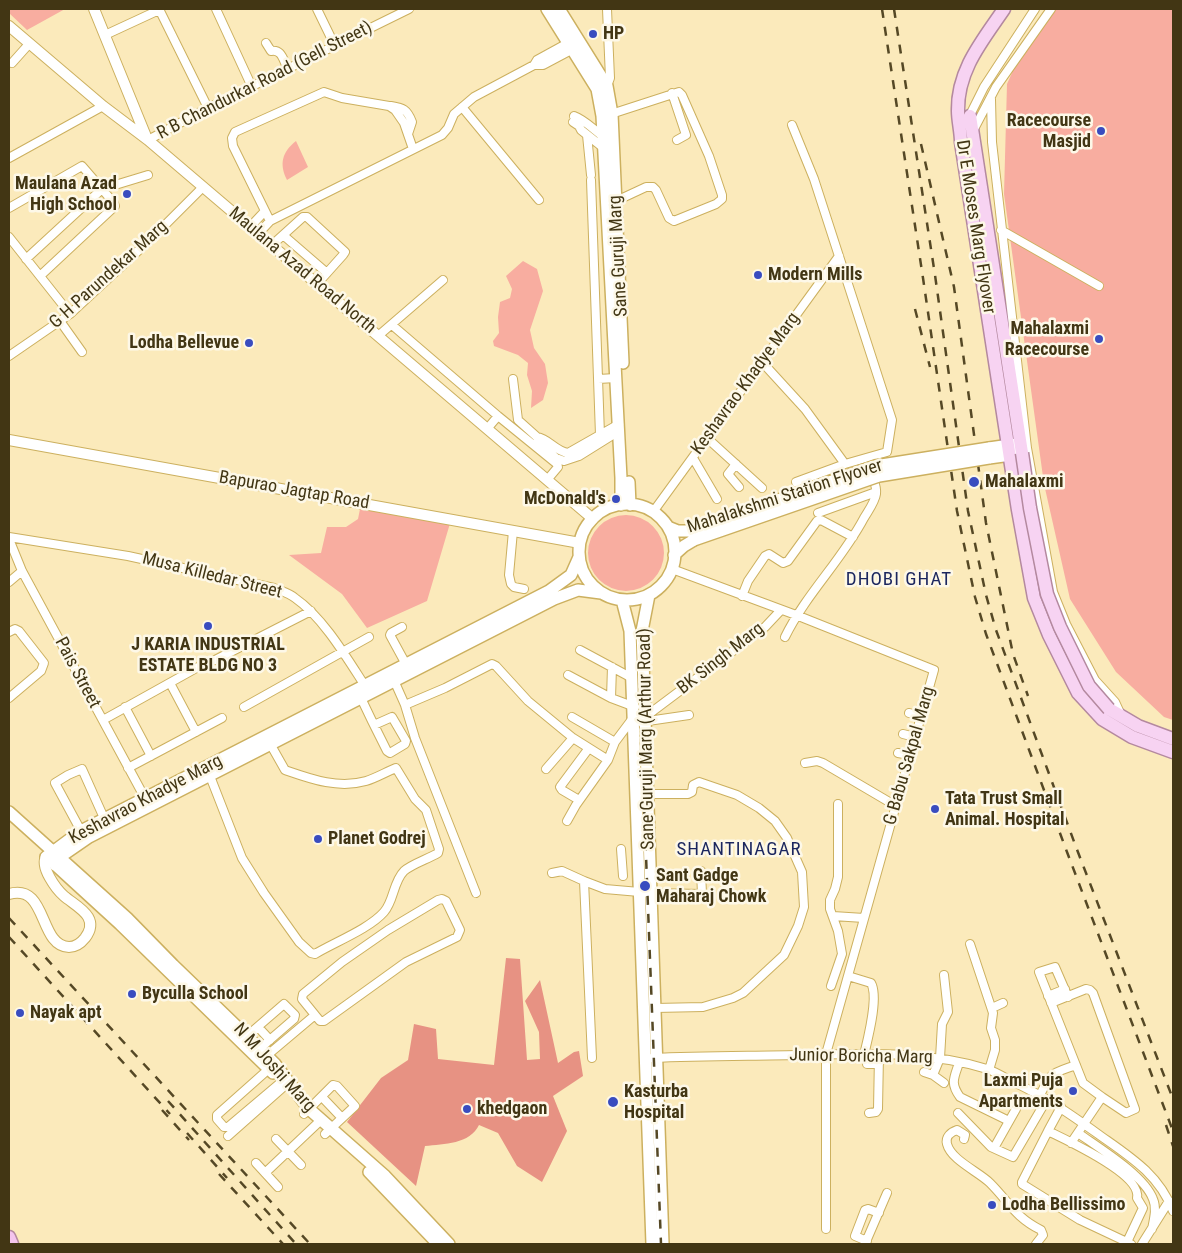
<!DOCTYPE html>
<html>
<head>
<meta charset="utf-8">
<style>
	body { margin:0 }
	#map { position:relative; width:1182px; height:1253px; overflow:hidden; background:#fbeabb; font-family:"Roboto Condensed",sans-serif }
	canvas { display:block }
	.frame { position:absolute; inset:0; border:10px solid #423614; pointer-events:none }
</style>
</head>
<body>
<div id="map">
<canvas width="1182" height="1253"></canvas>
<div class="frame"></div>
</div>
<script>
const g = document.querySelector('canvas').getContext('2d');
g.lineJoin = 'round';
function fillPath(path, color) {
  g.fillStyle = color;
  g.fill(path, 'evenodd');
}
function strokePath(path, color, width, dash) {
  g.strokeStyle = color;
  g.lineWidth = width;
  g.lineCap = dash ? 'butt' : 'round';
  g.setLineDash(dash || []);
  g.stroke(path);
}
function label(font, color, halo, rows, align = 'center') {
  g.font = font + ' "Roboto Condensed",sans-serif';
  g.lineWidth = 5;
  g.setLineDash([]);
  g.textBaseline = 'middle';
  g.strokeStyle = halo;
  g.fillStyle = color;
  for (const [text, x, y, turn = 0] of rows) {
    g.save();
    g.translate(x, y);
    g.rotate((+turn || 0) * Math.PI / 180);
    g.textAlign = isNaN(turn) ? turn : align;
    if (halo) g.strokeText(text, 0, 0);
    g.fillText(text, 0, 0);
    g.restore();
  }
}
fillPath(new Path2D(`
	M9,9H65L27,30L9,13Z
	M1049,9H1173V720L1164,717L1116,672L1070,599L1044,484L1004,194L1007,84L1023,48Z
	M296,141L308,167L287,180C279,164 282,152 296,141Z
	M523,261L537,269L543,291L530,330L534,348L545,364L548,383L543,400L531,408L532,391L527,375L528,363L518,355L494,346L493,341L499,333L498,317L500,302L510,298L512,289L506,276Z
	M361,504L451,520L427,601L367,628L342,594L289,555L321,553L327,527H346L358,519Z
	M588 553a38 38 0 1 1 76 0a38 38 0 1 1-76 0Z`), '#f8ada0');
fillPath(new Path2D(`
	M506,958L520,959L527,1060L540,1059L539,1032L525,1001L540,980L558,1063L574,1052L579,1051L583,1076L553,1096L567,1131L542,1182L517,1166L498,1133L479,1125C470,1144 444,1144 425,1146L416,1186L347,1122L381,1078L408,1060L414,1024L436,1029L438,1059L494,1065Z`), '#e79283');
const minor = new Path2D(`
	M159,9L208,108
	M216,9L252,87
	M317,9L335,46
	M105,35L159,10
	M266,43L271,51C282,49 283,60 288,69
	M12,63L29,44
	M534,65H543L575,48
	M604,86H607L610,78L607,9
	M672,93L686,135L677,140
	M991,99L992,142L1027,448L1053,592L1066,624L1095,680L1115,702L1121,715
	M391,106C403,108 407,109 412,122L408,134
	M462,107L539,200
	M608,115L679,92L682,95L709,156L722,195V199L716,204L674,221L669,218L656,190L653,187H646L616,201
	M574,116C585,120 594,130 604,137
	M968,119L984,87L1035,9
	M573,122L579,126L581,130L605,149
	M792,125L814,179L892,420L887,452L845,464
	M973,131L996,87L1051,9
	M587,135L591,175
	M148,140L208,108L409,9
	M413,149L404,123L395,110L389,106L342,98L324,92L235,132L232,138L233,146L270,221L442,135L448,128L454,114L474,97L534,65L537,60L568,43
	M9,158L103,106
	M591,180L600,435
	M9,208L82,166L114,203L115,206L40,276
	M250,227L265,211
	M1001,230L1099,286
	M258,234L270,221
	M283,235L327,273
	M9,237L70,314
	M272,245L303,217H307L345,252L343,255L317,284
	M26,259L102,189L148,175
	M60,321L82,352
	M392,325L498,416L557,464L558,467L547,480
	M378,336L443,280
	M9,356L70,314L153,237L203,187
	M762,362L805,409L845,464L796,482
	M513,379L518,420L537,437
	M598,379L616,378
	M619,424L568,453C555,451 549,439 537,437L539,443L556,458L564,461L579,456L619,431
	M487,429L498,416
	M707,438L762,488
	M693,458L717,499
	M736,464L728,474L739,487
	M653,512L839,256
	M818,513L876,492
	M513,531L509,575L511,584L514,587L524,589
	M9,537L128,556L274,588C281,591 289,593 295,598C324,618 348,660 367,689
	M9,539L22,571L146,800
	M672,569L796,615L934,670L826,1054V1229
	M9,582L22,571
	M742,596L748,581L765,556L769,554L783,563L788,561L817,521L821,520L853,537
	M402,627L391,633L390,635L408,668
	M9,632L15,629L19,631L44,663L41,671L9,698
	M785,637C806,594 842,560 864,518C868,511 875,502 876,494C877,487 874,481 872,475
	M580,650L632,678
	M215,660L311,611
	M568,675L611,698L635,707
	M393,678L405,705L415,738L476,893
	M170,683L196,732
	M361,698L372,721L387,751L390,753L405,744L406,741L392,717L374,725
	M611,698L612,667
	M405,705L445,688L492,664L496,666L528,701L573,738L608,760L615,742L633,718L645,717L765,627L781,610
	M125,707L151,756
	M244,707L369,637
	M909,713L921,716
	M572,717L615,742
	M103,720L200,666
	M641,722L689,715
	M903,734L915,737
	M898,753L910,755
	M805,763L817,761L823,763L896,806
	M128,768L222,718
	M546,769L573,738
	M208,771L242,858L264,893L299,942L311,953L315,954C335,942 369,929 384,912C394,901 393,882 404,871C412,864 428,859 438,853L439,849L426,810L415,799L396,768C386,772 376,778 366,781C338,789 311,779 285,770L268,740
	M648,794H688L692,792L693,785L699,782L737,795L759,808L775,821L787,838L802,872L804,907L798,926L784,955L743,993L733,998L703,1007L655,1008
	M579,800L562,790L560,787L589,748
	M567,821L576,805L608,760
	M81,831L55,783L68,775L82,769L104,818
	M621,849L623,876
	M552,873L562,871L584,881
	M833,916L864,918
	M970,944L993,1013L991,1028L995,1040V1050L989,1070
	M848,976L871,983C879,997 868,1038 864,1055
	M831,986L842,954L838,931L830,909V900L835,889L838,877V804
	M1048,996L1065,989
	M1068,997L1055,967L1039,972L1083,1083L1102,1097L1071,1143
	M1051,1003L1086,989L1090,990L1093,993L1135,1109L1126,1113L1102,1097
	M992,1008L1003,1003
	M258,1027L270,1040
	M247,1036L284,1004L295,1015L294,1019L257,1051
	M264,1058L315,1015L320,1021H324L406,962L457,937L460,930L446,901L442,899L438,900L388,930L342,962L303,994L302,999L315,1015
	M592,1058L584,881L605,889L651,893L702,894L701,871
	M652,1058C700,1056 748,1056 796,1055C860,1054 926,1050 987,1069C996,1072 1004,1077 1011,1081C1043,1095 1070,1114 1098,1134C1129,1156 1159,1174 1173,1211
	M959,1063C954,1078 950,1083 960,1097L1009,1121
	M867,1064H879
	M271,1067L217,1115V1119L224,1127H228L286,1078
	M924,1072L933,1075L944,1083
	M933,1075L940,1058L942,1024L948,1012L944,975
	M1040,1095C1052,1071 1051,1074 1076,1065
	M322,1097L342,1118
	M869,1113L876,1112L878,1109L879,1055
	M958,1113L991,1147L1013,1157L1047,1099
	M304,1114L333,1085L337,1086L355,1106L325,1134
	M1048,1131L1061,1107
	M1078,1133C1099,1148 1144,1175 1153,1199C1157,1208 1154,1219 1152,1229
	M228,1136L289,1082
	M276,1139L301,1165
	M964,1139L965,1135L957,1130C951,1132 945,1137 947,1144C951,1160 979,1172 990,1183C1009,1202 1015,1217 1041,1230L1043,1235L1036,1244
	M994,1148L1016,1109
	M256,1163L278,1187
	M265,1173L321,1120
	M867,1241L855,1236L865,1210L868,1209L879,1213
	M1127,1242L1143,1208L1137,1198C1142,1174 1066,1140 1048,1131L1022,1182V1184L1080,1220L1131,1244
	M865,1244L887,1193
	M1142,1244L1169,1201`);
const tertiary = new Path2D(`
	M94,9L147,139
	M9,26L103,106L148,140L593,519
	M9,440L580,543
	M9,894C48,883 38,946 69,947C75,947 81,943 85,938C101,917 77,907 64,896C56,889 40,867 46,857`);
const secondary = new Path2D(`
	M547,9L597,89L602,116L621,478V505
	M559,9L607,86L612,114L623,363
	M989,448L1017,444
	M989,458L1018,454
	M629,482L630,505
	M579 552a48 48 0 1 1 96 0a48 48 0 1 1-96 0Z
	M668,527L678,531H690
	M674,555L684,546L694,540
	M649,595L642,631L663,1244
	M622,600L630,631L652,1244
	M9,812L127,918L173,965L260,1049L275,1064L309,1109L385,1176L449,1244
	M46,857L81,831L549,591L571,575L579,557
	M50,860L120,924L273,1073
	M55,865L60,857L89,837L554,599L578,590L601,593
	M369,1172L438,1244`);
const primary = new Path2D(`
	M1004,9C983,40 957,70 958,111C958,121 961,132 961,142L1018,510L1034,598L1049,635L1078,693L1102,719L1132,737L1173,752
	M970,116L1022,453
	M1109,709L1138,726L1173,739`);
const trunk = new Path2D(`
	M9,1237L12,1244`);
strokePath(minor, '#ccb05f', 10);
strokePath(tertiary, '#ccb05f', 12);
strokePath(secondary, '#ccb05f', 14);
strokePath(primary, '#b4899f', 15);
strokePath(trunk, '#b4899f', 15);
strokePath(minor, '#fff', 8);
strokePath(tertiary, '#fff', 10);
strokePath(secondary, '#fff', 11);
strokePath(primary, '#f7d3f2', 12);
strokePath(trunk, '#f4c4ee', 12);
strokePath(new Path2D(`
	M882,9L923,278L957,511L975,597L986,634L1067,852L1173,1131
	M894,9L935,275L968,511L986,595L996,630L1076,847L1173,1099
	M921,144L954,287L986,523L1013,654L1028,696
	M915,309L930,367
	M642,752L661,1244
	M9,918L310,1244
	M9,937L170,1114
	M168,1101L296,1244
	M162,1110L189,1140
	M1166,1125L1173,1146
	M187,1133L227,1178
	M219,1174L283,1244`), '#554825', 2.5, [9, 9]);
const secondaryBridge = new Path2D(`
	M690,531L875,466L989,448
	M694,540L879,476L989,458`);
const primaryBridge = new Path2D(`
	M1022,453L1030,508L1047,594L1060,627L1089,686L1109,709`);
strokePath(secondaryBridge, '#ccb05f', 14, []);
strokePath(primaryBridge, '#b4899f', 15, []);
strokePath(secondaryBridge, '#fff', 11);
strokePath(primaryBridge, '#f7d3f2', 12);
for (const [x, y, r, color] of [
	[593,34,5,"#394cbf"],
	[1101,131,5,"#394cbf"],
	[127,194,5,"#394cbf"],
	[758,275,5,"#394cbf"],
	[1099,339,5,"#394cbf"],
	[249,343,5,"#394cbf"],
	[974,482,6,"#394cbf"],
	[616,499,5,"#394cbf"],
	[208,626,5,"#394cbf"],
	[935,809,5,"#394cbf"],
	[318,839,5,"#394cbf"],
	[645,886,6,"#394cbf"],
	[132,994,5,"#394cbf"],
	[20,1013,5,"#394cbf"],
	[1073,1091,5,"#394cbf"],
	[613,1102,6,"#394cbf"],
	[467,1109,5,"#394cbf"],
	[992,1205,5,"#394cbf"]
]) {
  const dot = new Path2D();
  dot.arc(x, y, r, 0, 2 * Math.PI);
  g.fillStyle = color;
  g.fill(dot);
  strokePath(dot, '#fdf8e8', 2);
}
label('bold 18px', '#423614', '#fdf8e8', [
	["HP",603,34],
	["Racecourse",1091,121,"right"],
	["Masjid",1091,142,"right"],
	["Maulana Azad",117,184,"right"],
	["High School",117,205,"right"],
	["Modern Mills",768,275],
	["Mahalaxmi",1089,329,"right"],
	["Racecourse",1089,350,"right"],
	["Lodha Bellevue",239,343,"right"],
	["Mahalaxmi",985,482],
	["McDonald's",606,499,"right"],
	["J KARIA INDUSTRIAL",208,645,"center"],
	["ESTATE BLDG NO 3",208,666,"center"],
	["Tata Trust Small",945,799],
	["Animal. Hospital",945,820],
	["Planet Godrej",328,839],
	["Sant Gadge",656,876],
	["Maharaj Chowk",656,897],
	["Byculla School",142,994],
	["Nayak apt",30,1013],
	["Laxmi Puja",1063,1081,"right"],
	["Apartments",1063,1102,"right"],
	["Kasturba",624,1092],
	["Hospital",624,1113],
	["khedgaon",477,1109],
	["Lodha Bellissimo",1002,1205]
], 'left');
label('18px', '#423614', '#fdf8e8', [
	["R B Chandurkar Road (Gell Street)",265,81,-27],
	["Dr E Moses Marg Flyover",975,227,81],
	["Sane Guruji Marg",619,256,-93],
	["Maulana Azad Road North",302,271,40],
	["G H Parundekar Marg",109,275,-42],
	["Keshavrao Khadye Marg",746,384,-54],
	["Bapurao Jagtap Road",294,491,10],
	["Mahalakshmi Station Flyover",785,497,-18],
	["Musa Killedar Street",212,576,14],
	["BK Singh Marg",721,659,-38],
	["Pais Street",77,673,62],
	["Sane Guruji Marg (Arthur Road)",647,739,-91],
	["G Babu Sakpal Marg",910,756,-74],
	["Keshavrao Khadye Marg",146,800,-28],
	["Junior Boricha Marg",861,1057,1],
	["N M Joshi Marg",274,1068,48]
]);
g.letterSpacing = '1px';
label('19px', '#1b265e', '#fdf8e8', [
	["DHOBI GHAT",899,580],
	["SHANTINAGAR",739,850]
]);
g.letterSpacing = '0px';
</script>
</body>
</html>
